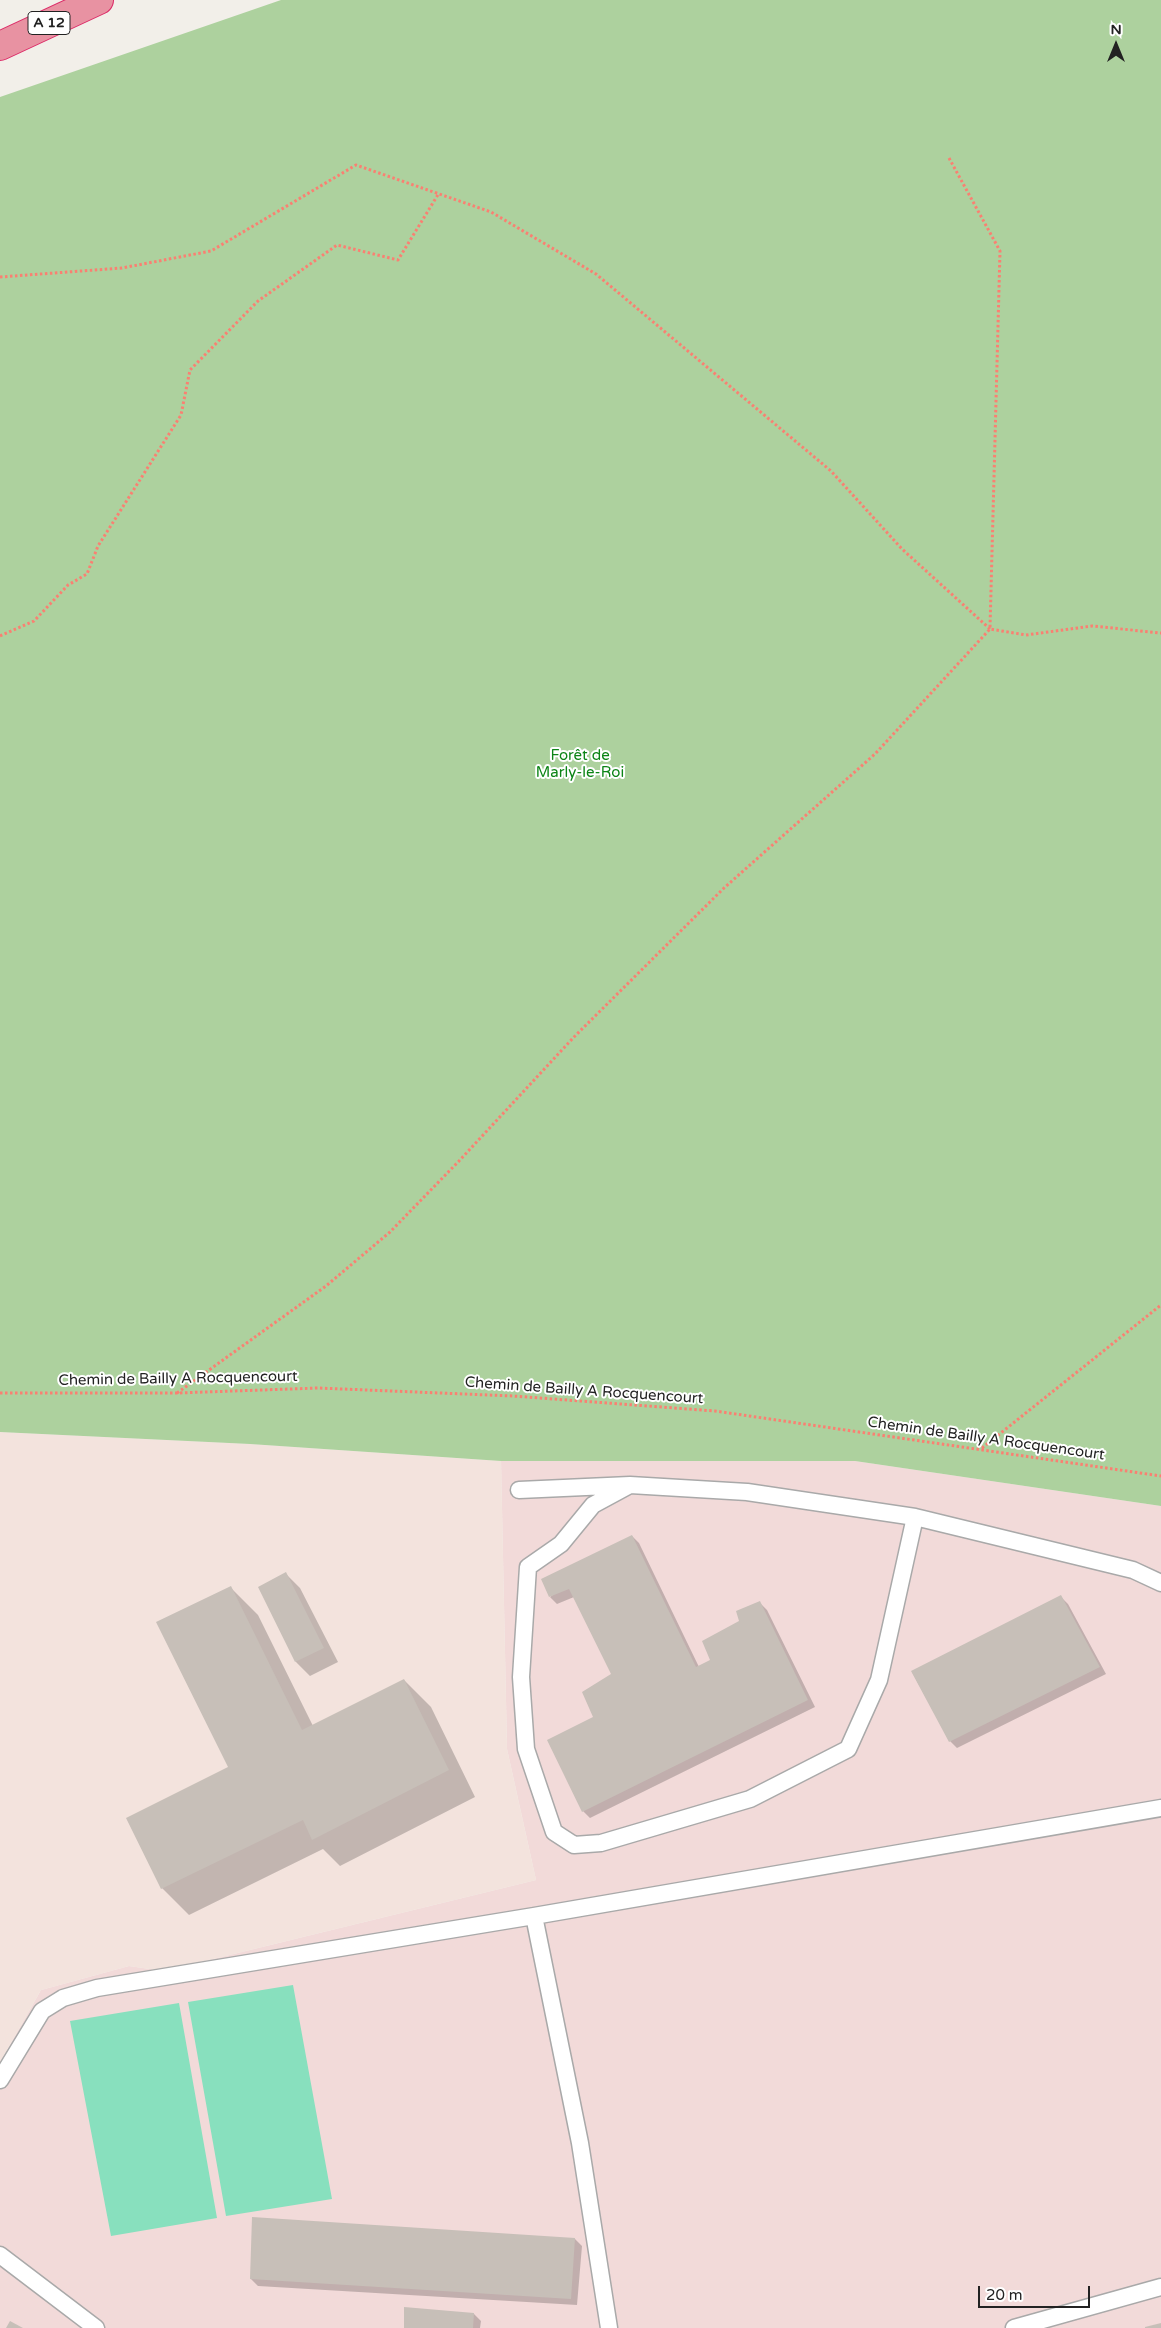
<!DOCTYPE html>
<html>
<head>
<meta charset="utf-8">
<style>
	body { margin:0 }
	#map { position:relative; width:1161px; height:2328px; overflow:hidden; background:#f2efe9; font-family:"Varela Round",sans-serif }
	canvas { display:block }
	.north { position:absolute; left:1091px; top:20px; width:50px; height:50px; -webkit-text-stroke:4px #fff; paint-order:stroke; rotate:0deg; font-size:14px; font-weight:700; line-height:20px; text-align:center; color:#222 }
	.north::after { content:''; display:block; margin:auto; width:18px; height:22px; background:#222; clip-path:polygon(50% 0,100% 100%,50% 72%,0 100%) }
	.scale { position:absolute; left:978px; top:2286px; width:112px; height:22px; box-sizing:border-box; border:2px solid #222; border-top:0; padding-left:6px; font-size:15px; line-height:18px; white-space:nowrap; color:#222; -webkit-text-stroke:4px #fff; paint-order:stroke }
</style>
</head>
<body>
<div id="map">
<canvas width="1161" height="2328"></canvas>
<div class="north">N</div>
<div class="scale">20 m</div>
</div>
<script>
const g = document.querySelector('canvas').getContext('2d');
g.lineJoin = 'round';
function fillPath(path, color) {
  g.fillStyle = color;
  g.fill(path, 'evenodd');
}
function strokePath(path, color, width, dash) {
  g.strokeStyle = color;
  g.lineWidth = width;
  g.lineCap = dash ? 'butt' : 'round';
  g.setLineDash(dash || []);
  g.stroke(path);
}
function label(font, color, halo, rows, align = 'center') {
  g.font = font + ' "Varela Round",sans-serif';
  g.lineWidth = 4;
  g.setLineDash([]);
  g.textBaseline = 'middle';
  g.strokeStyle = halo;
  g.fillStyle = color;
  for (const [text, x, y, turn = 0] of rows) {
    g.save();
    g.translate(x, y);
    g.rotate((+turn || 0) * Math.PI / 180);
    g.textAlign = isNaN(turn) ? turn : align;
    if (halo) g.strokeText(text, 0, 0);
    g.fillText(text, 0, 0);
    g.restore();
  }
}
fillPath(new Path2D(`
	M501,1461H855L1161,1506V2328H0V2062L41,1990L129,1966L164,1971L536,1880L507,1749Z`), '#f2dad9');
fillPath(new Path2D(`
	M0,1432L250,1444L501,1461L507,1749L536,1880L164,1971L129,1966L41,1990L0,2062Z`), '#f3e3dd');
fillPath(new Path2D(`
	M281,0H1161V1506L855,1461H501L250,1444L0,1432V97Z`), '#add19e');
fillPath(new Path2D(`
	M293,1985L332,2199L226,2216L188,2002Z
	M179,2003L217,2218L111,2236L70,2021Z`), '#88e0be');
fillPath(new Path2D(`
	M632,1536L639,1543L699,1667L712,1661L740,1622L760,1603L767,1610L815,1707L590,1818L583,1811L594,1718L613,1675L574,1597L557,1604L550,1597Z
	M286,1574L300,1588L338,1662L310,1676L296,1662Z
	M231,1588L258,1615L313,1726L404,1680L431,1707L475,1797L340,1866L323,1849L189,1915L162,1888L230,1767Z
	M1061,1597L1068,1604L1106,1674L957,1748L950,1741L912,1672Z
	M575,2239L582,2246L577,2305L258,2286L251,2279Z
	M474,2314L481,2321L480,2328H405Z`), '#0003');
fillPath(new Path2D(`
	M632,1535L696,1667L710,1660L702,1641L739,1621L736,1611L760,1601L808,1700L582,1812L547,1740L593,1717L582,1692L611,1674L569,1589L549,1597L541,1579Z
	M286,1572L324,1648L295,1662L258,1587Z
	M231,1586L302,1730L404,1679L449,1770L312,1840L303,1820L161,1889L126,1818L228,1767L156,1622Z
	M1061,1595L1100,1667L949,1742L911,1671Z
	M252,2217L575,2238L571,2299L250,2279Z
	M404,2307L474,2313L473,2328H404Z
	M10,2321L23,2328H6Z
	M1161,2323V2328H1145V2327Z`), '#c7bfb8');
const service = new Path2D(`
	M630,1485L593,1505L561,1544L528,1567L521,1677L526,1749L554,1832L574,1845L601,1843L750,1799L848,1749L879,1680L915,1517
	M519,1490L630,1485L747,1492L915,1517L1133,1570L1161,1583
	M534,1916L580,2143L609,2328
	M0,2080L42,2011L63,1998L97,1988L534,1916L1161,1808
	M0,2255L96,2328
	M1014,2328L1161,2287`);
const motorway = new Path2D(`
	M0,46L99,0`);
strokePath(service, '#a9a9a9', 19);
strokePath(motorway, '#dc2a67', 30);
strokePath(new Path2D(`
	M949,158L1000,251L990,628
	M0,277L122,268L211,251L356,165L491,212L596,274L831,471L902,549L990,629
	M0,636L34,621L68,585L87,574L98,546L181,415L190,370L258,301L337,245L398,260L439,193
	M0,1393H177L318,1388L513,1396L715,1411L1161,1476
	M177,1393L326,1286L390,1232L459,1161L574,1037L724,888L875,754L990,629L1026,635L1092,626L1161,633
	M982,1448L1161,1305`), '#fa8072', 3, [2.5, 2.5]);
strokePath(service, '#fff', 16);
strokePath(motorway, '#e892a2', 28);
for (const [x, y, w] of [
	[49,23,42]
]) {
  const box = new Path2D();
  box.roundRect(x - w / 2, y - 11.5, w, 23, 4);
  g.fillStyle = '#fff';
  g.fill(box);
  strokePath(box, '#222', 1);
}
label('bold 14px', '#222', null, [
	["A 12",49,23]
]);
label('15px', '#0c8416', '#fff', [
	["Forêt de",580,756],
	["Marly-le-Roi",580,773]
]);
label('15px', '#222', '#fff', [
	["Chemin de Bailly A Rocquencourt",178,1379,-1],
	["Chemin de Bailly A Rocquencourt",584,1391,4],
	["Chemin de Bailly A Rocquencourt",986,1439,8]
]);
</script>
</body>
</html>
